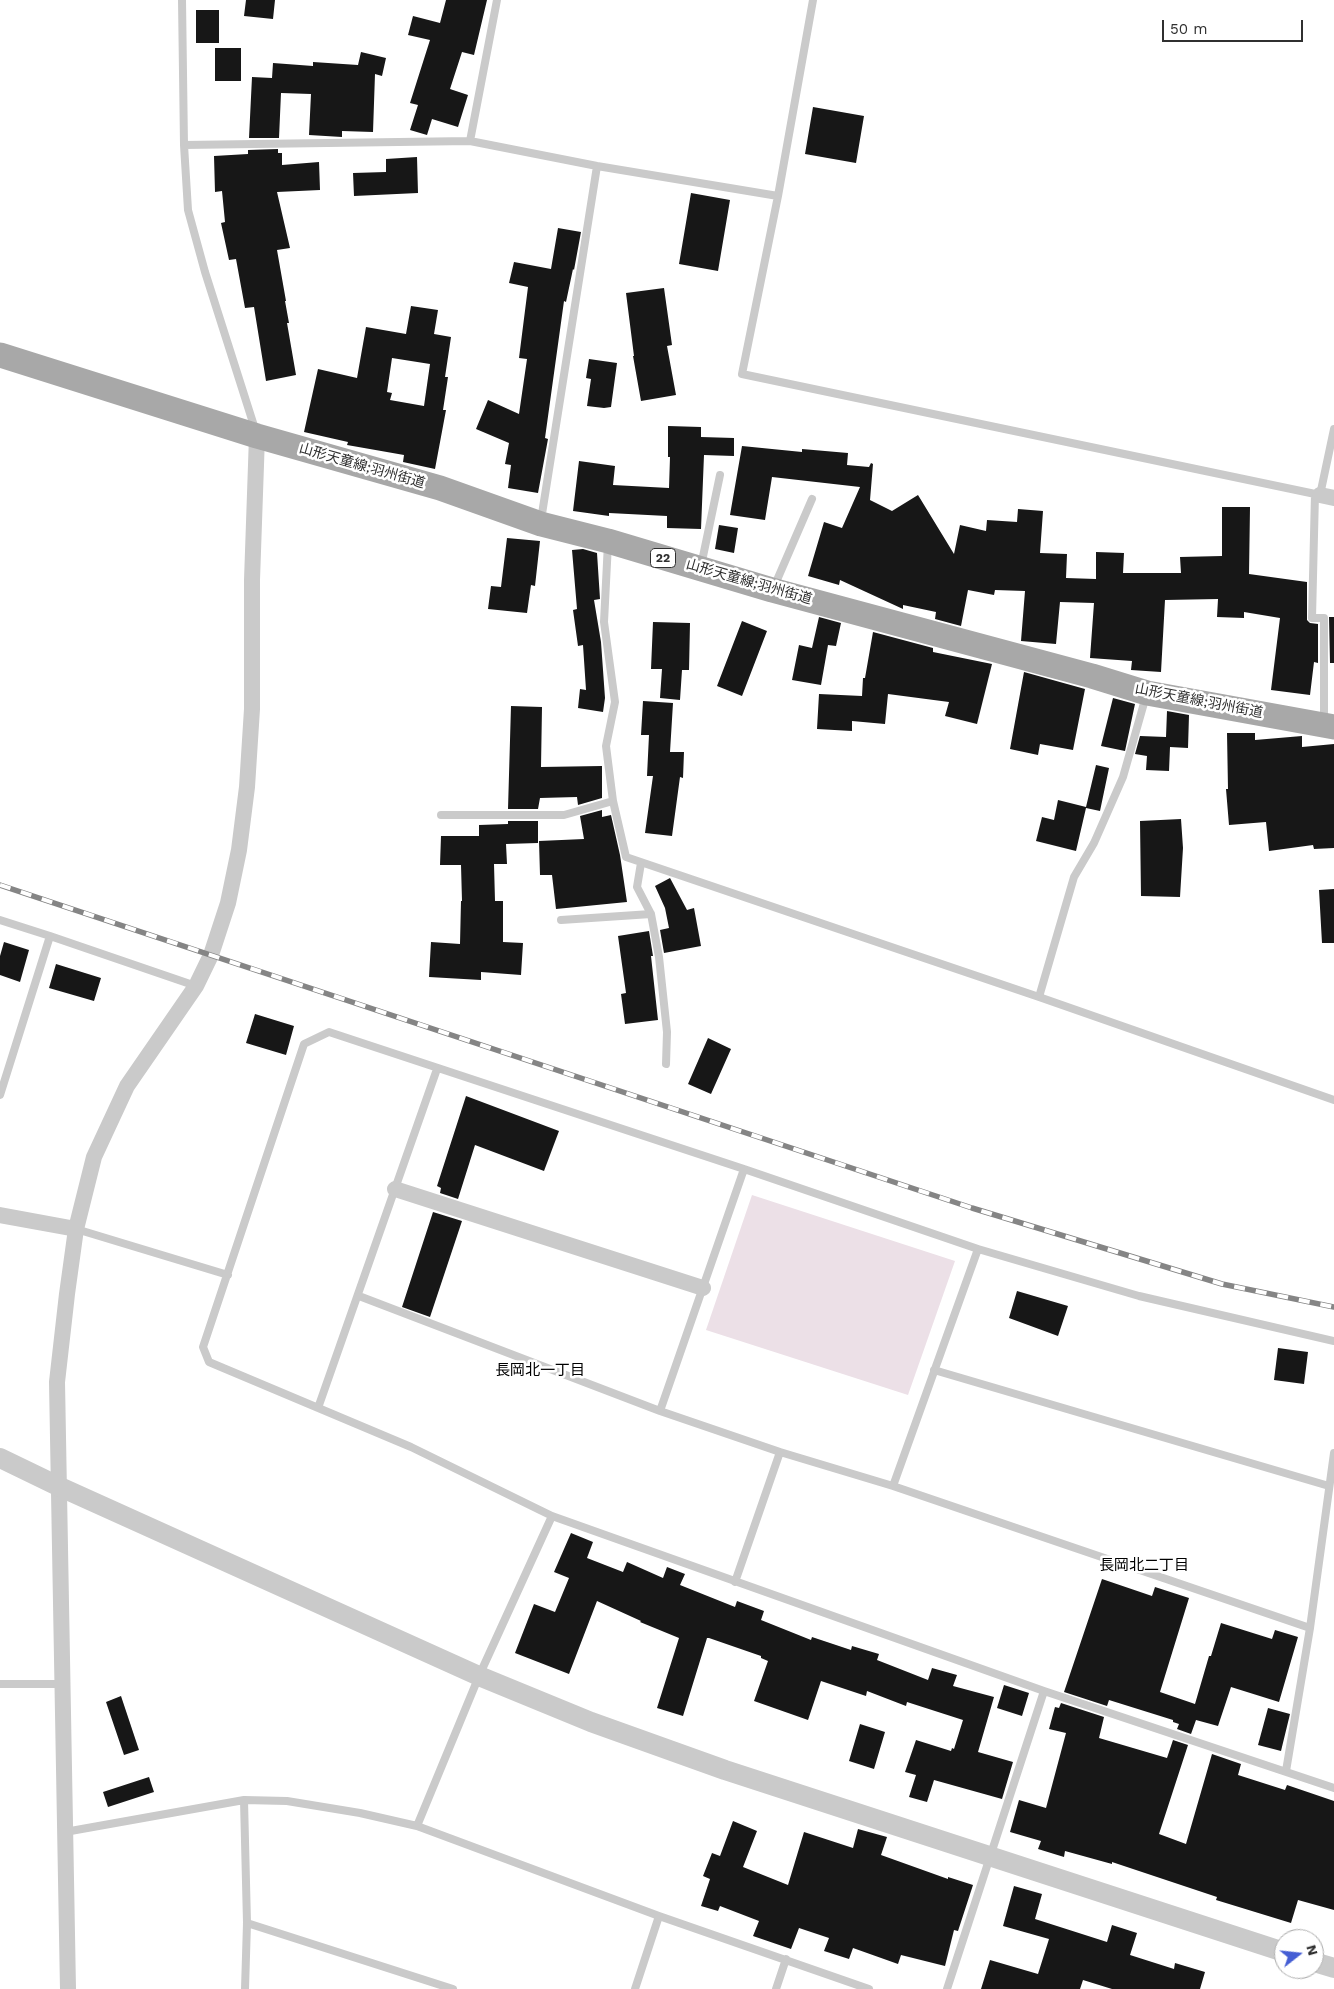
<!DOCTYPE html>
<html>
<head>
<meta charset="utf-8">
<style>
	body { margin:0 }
	#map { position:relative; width:1334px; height:1989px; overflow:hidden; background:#fff; font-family:"Work Sans",sans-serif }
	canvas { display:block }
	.north { position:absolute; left:1274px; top:1929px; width:50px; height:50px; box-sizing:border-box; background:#fff; border:1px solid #acacac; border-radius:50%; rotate:74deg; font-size:14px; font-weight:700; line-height:20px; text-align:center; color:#303030 }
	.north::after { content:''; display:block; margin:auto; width:18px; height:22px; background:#455ed4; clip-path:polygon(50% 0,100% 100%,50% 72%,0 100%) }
	.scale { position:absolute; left:1162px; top:20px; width:141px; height:22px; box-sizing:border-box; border:2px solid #303030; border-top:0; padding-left:6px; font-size:15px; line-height:18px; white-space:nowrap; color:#303030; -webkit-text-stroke:4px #fff; paint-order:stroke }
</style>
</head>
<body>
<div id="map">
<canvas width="1334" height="1989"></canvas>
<div class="north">N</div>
<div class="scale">50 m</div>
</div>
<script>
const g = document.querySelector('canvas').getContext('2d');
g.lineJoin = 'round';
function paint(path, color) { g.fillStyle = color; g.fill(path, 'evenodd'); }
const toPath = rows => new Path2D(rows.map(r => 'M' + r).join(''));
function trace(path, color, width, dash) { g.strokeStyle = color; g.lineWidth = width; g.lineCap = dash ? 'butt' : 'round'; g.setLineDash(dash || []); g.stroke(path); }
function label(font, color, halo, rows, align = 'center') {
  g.font = font + ' "Work Sans","Noto Sans JP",sans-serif'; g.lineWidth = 5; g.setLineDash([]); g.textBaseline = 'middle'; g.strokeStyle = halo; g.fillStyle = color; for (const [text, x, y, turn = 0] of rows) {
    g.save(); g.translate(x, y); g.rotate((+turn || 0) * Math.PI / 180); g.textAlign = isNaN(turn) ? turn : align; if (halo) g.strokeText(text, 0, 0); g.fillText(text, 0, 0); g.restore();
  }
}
paint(toPath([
	[752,1195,955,1261,908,1395,706,1330]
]), '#ece0e7');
paint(toPath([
	[246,0,275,0,273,19,244,16],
	[446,0,487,0,474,55,462,52,450,89,468,95,458,127,432,119,427,135,410,130,418,105,410,103,430,40,408,35,413,16,440,23],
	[196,10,219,10,219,43,196,43],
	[215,48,241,48,241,81,215,81],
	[361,52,386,58,382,76,375,74,373,132,342,131,342,137,309,135,311,94,281,93,279,138,249,138,252,77,272,78,273,63,313,66,313,62,358,65],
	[813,107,864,116,856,163,805,154],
	[278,149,278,153,282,153,282,165,319,162,320,190,277,192,290,248,277,250,286,301,285,301,289,323,287,323,296,375,266,381,254,307,245,308,236,259,229,260,221,223,225,222,222,191,215,192,214,156,248,154,248,150],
	[417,157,418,193,354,196,353,173,386,172,386,159],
	[691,193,730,200,718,271,679,264],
	[558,228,581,232,574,270,573,269,566,302,564,301,545,438,548,439,538,493,508,488,511,465,505,464,509,443,476,429,488,400,519,414,527,359,519,358,528,287,509,283,514,262,551,269],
	[664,288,672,345,667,346,676,395,641,401,633,356,634,356,626,293],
	[411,306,438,310,434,334,451,337,445,377,448,377,443,410,446,410,435,469,403,462,404,455,347,445,348,442,304,432,318,369,357,378,366,327,406,334],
	[392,358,430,364,424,406,390,400,392,393,387,392],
	[589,359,617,363,611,407,604,408,587,406,591,379,586,378],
	[668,426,701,427,701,437,734,438,734,456,704,455,701,529,667,528,667,516,609,513,609,516,573,511,579,461,615,466,613,485,669,488,670,457,668,457],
	[742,446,802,452,802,449,848,453,847,465,869,467,871,463,873,464,870,500,892,511,918,495,954,554,960,525,986,531,987,520,1017,522,1018,509,1043,511,1040,553,1067,554,1066,578,1096,579,1096,552,1124,553,1123,573,1181,573,1180,557,1222,556,1222,507,1250,507,1249,574,1307,582,1307,620,1310,623,1318,624,1318,663,1314,662,1310,695,1271,690,1280,618,1244,612,1244,618,1217,617,1218,599,1165,600,1161,672,1131,670,1132,661,1090,658,1094,603,1060,602,1056,644,1021,641,1025,591,995,590,994,595,968,590,961,626,935,619,936,612,903,605,903,609,840,580,839,585,808,576,824,522,842,528,860,487,772,477,765,520,730,515],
	[719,525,738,528,734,553,715,549],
	[507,538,540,541,535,586,531,585,527,613,488,609,491,586,501,587],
	[583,549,597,553,600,599,594,600,601,642,605,698,603,712,578,708,580,689,586,690,583,645,578,646,573,610,577,609,572,550],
	[819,617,841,623,836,646,828,645,821,685,792,680,799,645,812,648],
	[1329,617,1334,617,1334,663,1330,663],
	[742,621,767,631,742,696,717,686],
	[653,622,690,623,689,670,682,670,680,700,660,698,662,669,651,669],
	[873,632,933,648,933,652,992,664,977,724,945,716,949,702,888,694,885,724,852,721,852,731,817,729,819,694,862,696,863,678,865,678],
	[1024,672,1085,689,1073,750,1040,744,1038,755,1010,749],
	[1113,698,1135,704,1125,751,1101,746],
	[643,701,673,703,670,752,684,752,683,778,680,777,672,836,645,833,653,776,647,776,649,735,641,735],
	[511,706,542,707,541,767,602,766,602,798,578,805,577,797,540,798,538,809,508,809],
	[1167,711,1189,715,1188,748,1170,747,1169,771,1146,770,1147,756,1135,754,1140,736,1166,737],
	[1227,733,1255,733,1255,740,1302,736,1302,747,1334,744,1334,848,1314,849,1313,845,1269,851,1266,822,1229,825,1226,789,1228,789],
	[1096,765,1109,768,1100,811,1086,808,1076,851,1036,841,1042,817,1054,820,1058,800,1086,807],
	[602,810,602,817,611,815,620,855,627,902,556,909,552,875,540,875,539,841,584,839,580,816],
	[1181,819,1183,848,1180,897,1141,896,1140,821],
	[508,821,538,821,538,843,506,844,507,864,494,864,495,901,503,901,503,942,523,943,521,975,481,972,481,980,429,977,431,942,460,944,461,901,462,901,461,865,440,865,441,836,479,836,479,825,508,824],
	[670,878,687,910,694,908,701,946,664,953,660,930,669,928,665,908,655,886],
	[1334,889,1334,943,1322,943,1319,890],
	[649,931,653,956,651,956,658,1020,625,1024,621,994,626,993,618,936],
	[4,942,29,950,20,982,0,975,0,956],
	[56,964,101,978,94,1001,49,988],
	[255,1014,294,1026,286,1055,246,1043],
	[708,1038,731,1049,711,1094,688,1084],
	[466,1096,559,1131,544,1171,475,1145,458,1199,440,1193,441,1188,437,1186],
	[433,1212,462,1221,430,1317,402,1307],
	[1017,1291,1068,1306,1058,1336,1009,1318],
	[1278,1348,1308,1352,1304,1384,1274,1380],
	[571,1533,593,1542,587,1558,623,1572,627,1562,663,1578,667,1567,685,1574,680,1585,735,1607,737,1601,764,1611,761,1620,811,1640,812,1637,851,1650,852,1646,879,1654,877,1660,928,1680,932,1668,957,1675,953,1686,994,1697,978,1752,1013,1762,1002,1799,934,1780,927,1802,909,1797,916,1775,905,1772,916,1740,951,1751,952,1748,954,1749,963,1720,907,1702,906,1706,867,1691,866,1696,821,1681,808,1720,754,1701,768,1661,761,1658,761,1656,709,1638,707,1638,683,1716,657,1708,679,1638,640,1622,641,1621,597,1601,569,1674,515,1653,534,1604,555,1612,569,1578,554,1572],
	[1102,1579,1152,1596,1155,1587,1189,1598,1160,1692,1195,1704,1209,1656,1211,1656,1221,1623,1272,1639,1275,1630,1298,1637,1279,1702,1231,1687,1218,1726,1196,1720,1191,1734,1177,1729,1179,1724,1173,1722,1173,1720,1109,1700,1107,1706,1064,1692],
	[1004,1685,1029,1693,1022,1716,997,1708],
	[121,1696,139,1750,124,1755,106,1702],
	[1061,1703,1104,1717,1099,1738,1167,1758,1173,1740,1188,1745,1159,1834,1186,1844,1212,1754,1241,1764,1238,1775,1285,1790,1287,1785,1334,1801,1334,1910,1298,1900,1291,1923,1216,1900,1217,1897,1112,1862,1112,1864,1065,1851,1064,1857,1038,1849,1041,1841,1010,1832,1019,1800,1046,1808,1066,1733,1049,1729,1055,1707,1059,1708],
	[1268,1708,1290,1714,1281,1751,1258,1745],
	[860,1724,885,1732,874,1769,849,1761],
	[149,1777,154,1792,108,1807,103,1792],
	[733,1821,757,1831,743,1867,788,1885,804,1832,853,1848,858,1829,887,1837,881,1855,948,1879,948,1877,973,1885,958,1931,954,1930,945,1966,901,1955,898,1964,853,1948,849,1959,824,1951,829,1938,799,1928,791,1949,753,1936,759,1921,720,1906,718,1911,701,1906,710,1879,703,1876,712,1853,720,1856],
	[1014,1886,1042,1894,1035,1919,1107,1942,1112,1925,1137,1933,1130,1955,1174,1969,1175,1963,1205,1972,1200,1989,1112,1989,1083,1980,1080,1989,981,1989,990,1960,1038,1974,1049,1939,1003,1926]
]), '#171717');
trace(toPath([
	[182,0,184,145,188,210,205,272,255,429],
	[813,0,778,196,742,374,1320,495,1334,429],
	[470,141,497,0],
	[184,145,470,141,597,166,778,196],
	[1315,494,1312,618,1324,618,1324,722],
	[541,520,597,166],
	[608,543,604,622,615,702,606,746,613,801,626,857,1039,997,1334,1100],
	[701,566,720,475],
	[774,587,812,499],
	[441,815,564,815,613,801],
	[641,863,637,887,651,914,659,957,667,1032,666,1064],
	[0,920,50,936,0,1095],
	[561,920,651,914],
	[50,936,196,986],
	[1039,997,1074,877,1094,843,1123,777,1146,696],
	[76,1229,228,1275],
	[978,1249,1139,1296,1334,1341],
	[359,1296,660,1411,780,1452,893,1486,1310,1628],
	[934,1370,1329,1486],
	[318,1408,437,1069],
	[660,1411,744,1169],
	[893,1486,978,1249,744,1169,329,1032,304,1044,203,1347,209,1362,411,1447,552,1516,1044,1691,1334,1788],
	[735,1582,780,1452],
	[0,1684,61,1684],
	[1286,1771,1310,1628,1334,1453],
	[244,1800,247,1923,245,1989],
	[417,1826,479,1676,552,1516],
	[65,1832,244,1800,287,1801,360,1813,417,1826,659,1916,869,1989],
	[247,1923,453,1989],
	[635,1989,659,1916],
	[776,1989,786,1959],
	[947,1989,1044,1691]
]), '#cacaca', 8);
trace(toPath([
	[1320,495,1334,498],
	[395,1189,703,1288],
	[0,1215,76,1229],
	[68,1989,57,1382,67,1294,76,1229,94,1157,127,1086,196,986,211,955,228,903,239,850,247,787,252,709,252,580,257,436]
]), '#cacaca', 16);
trace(toPath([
	[0,1458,58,1486,479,1676,591,1722,725,1770,1284,1952],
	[1314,1962,1334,1968]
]), '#cacaca', 20);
trace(toPath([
	[0,355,257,436,440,488,541,524,608,541,772,590,1092,676,1147,693,1334,727]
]), '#a8a8a8', 25);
const rail = toPath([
	[0,885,972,1208,1222,1284,1334,1307]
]);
trace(rail, '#858585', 5.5);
trace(rail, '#fff', 4, [11]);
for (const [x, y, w] of [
	[663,558,25]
]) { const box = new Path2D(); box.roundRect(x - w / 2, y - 9.5, w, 19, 4); g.fillStyle = '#fff'; g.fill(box); trace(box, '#303030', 1); }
label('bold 12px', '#303030', null, [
	["22",663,558]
]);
label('14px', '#303030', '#fff', [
	["山形天童線;羽州街道",362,466,16],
	["山形天童線;羽州街道",749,582,16],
	["山形天童線;羽州街道",1199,701,11]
]);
label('15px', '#000', '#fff', [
	["長岡北一丁目",540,1371],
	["長岡北二丁目",1144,1566]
]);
</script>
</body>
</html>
